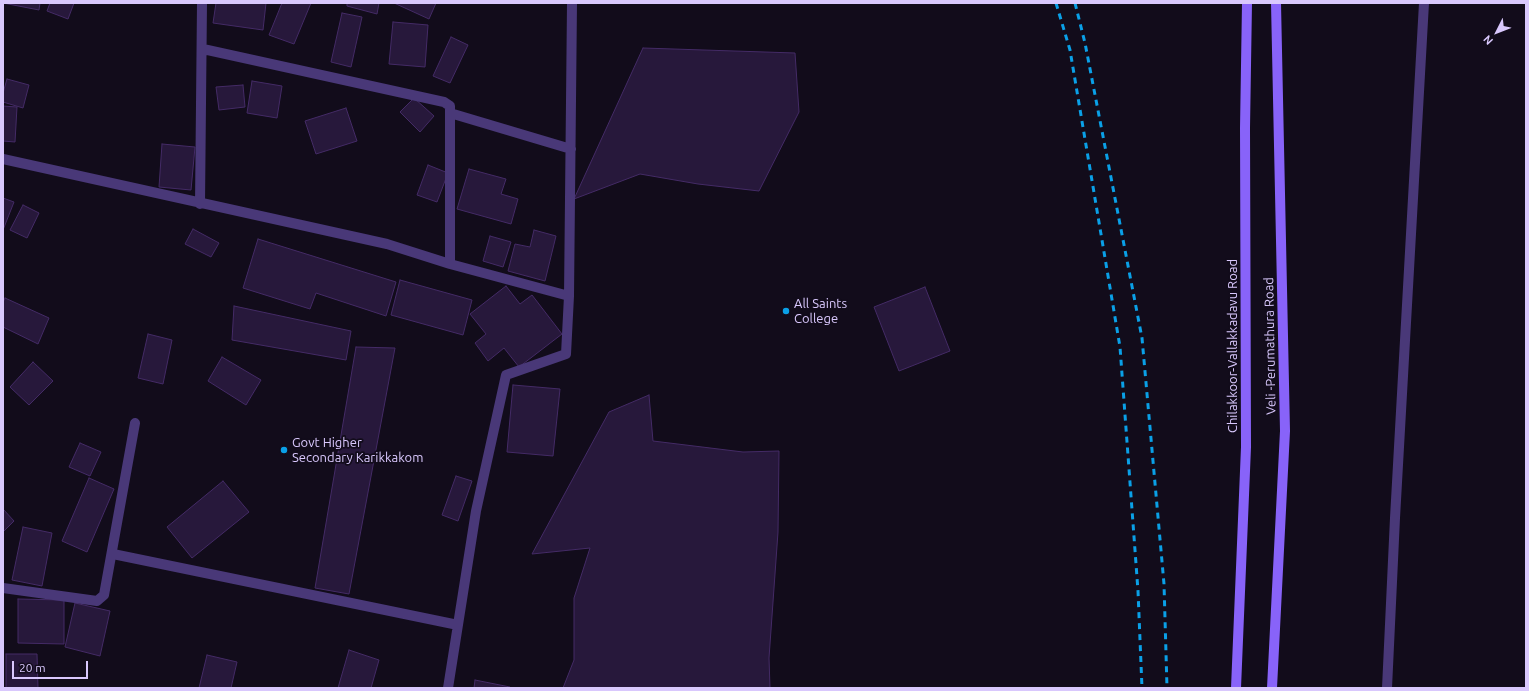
<!DOCTYPE html>
<html>
<head>
<meta charset="utf-8">
<style>
	body { margin:0 }
	#map { position:relative; width:1529px; height:691px; overflow:hidden; background:#120c1b; font-family:Ubuntu,sans-serif }
	canvas { display:block }
	.frame { position:absolute; inset:0; border:4px solid #d9c8fd; pointer-events:none }
	.north { position:absolute; left:1477px; top:12px; width:40px; height:40px; -webkit-text-stroke:3px #120c1b; paint-order:stroke; rotate:228deg; font-size:11px; font-weight:700; line-height:16px; text-align:center; color:#d9c8fd }
	.north::after { content:''; display:block; margin:auto; width:14px; height:18px; background:#d9c8fd; clip-path:polygon(50% 0,100% 100%,50% 72%,0 100%) }
	.scale { position:absolute; left:12px; top:661px; width:76px; height:18px; box-sizing:border-box; border:2px solid #d9c8fd; border-top:0; padding-left:5px; font-size:12px; line-height:14px; white-space:nowrap; color:#d9c8fd; -webkit-text-stroke:3px #120c1b; paint-order:stroke }
</style>
</head>
<body>
<div id="map">
<canvas width="1529" height="691"></canvas>
<div class="frame"></div>
<div class="north">N</div>
<div class="scale">20 m</div>
</div>
<script>
const g = document.querySelector('canvas').getContext('2d');
g.lineJoin = 'round';
function paint(path, color) { g.fillStyle = color; g.fill(path, 'evenodd'); }
const toPath = rows => new Path2D(rows.map(r => 'M' + r).join(''));
function trace(path, color, width, dash) { g.strokeStyle = color; g.lineWidth = width; g.lineCap = dash ? 'butt' : 'round'; g.setLineDash(dash || []); g.stroke(path); }
function label(font, color, halo, rows, align = 'center') {
  g.font = font + ' Ubuntu,sans-serif'; g.lineWidth = 3.5; g.setLineDash([]); g.textBaseline = 'middle'; g.strokeStyle = halo; g.fillStyle = color; for (const [text, x, y, turn = 0] of rows) {
    g.save(); g.translate(x, y); g.rotate((+turn || 0) * Math.PI / 180); g.textAlign = isNaN(turn) ? turn : align; if (halo) g.strokeText(text, 0, 0); g.fillText(text, 0, 0); g.restore();
  }
}
const building = toPath([
	[3,3,40,3,39,10,3,3],
	[50,3,74,3,68,19,47,11,50,3],
	[216,3,266,3,263,30,213,23,216,3],
	[282,3,311,3,294,44,269,35,282,3],
	[347,3,379,3,377,14,347,6,347,3],
	[394,3,436,3,429,19,394,3],
	[342,13,362,17,351,67,331,62,342,13],
	[393,22,428,25,425,67,389,64,393,22],
	[451,37,468,45,450,83,433,76,451,37],
	[643,48,795,53,799,112,759,191,698,184,640,174,574,199,643,48],
	[7,79,29,85,23,108,3,102,3,93,7,79],
	[252,81,282,86,277,118,247,113,252,81],
	[243,85,245,107,219,110,216,87,243,85],
	[414,98,434,116,420,132,400,112,414,98],
	[3,106,17,107,15,142,3,141,3,106],
	[346,108,357,141,316,154,305,121,346,108],
	[162,144,195,147,191,190,159,187,162,144],
	[428,165,448,173,437,202,417,195,428,165],
	[469,169,506,179,501,194,518,199,511,224,457,209,469,169],
	[3,198,14,202,3,230,3,198],
	[23,205,39,213,27,238,10,230,23,205],
	[193,229,219,243,211,257,185,244,193,229],
	[534,230,556,236,545,281,508,271,515,244,530,247,534,230],
	[490,236,511,242,503,267,483,261,490,236],
	[258,239,396,282,386,316,316,293,310,309,243,288,258,239],
	[400,280,472,300,463,335,391,315,400,280],
	[506,286,520,304,532,295,562,334,519,367,504,348,488,361,475,343,486,334,470,314,506,286],
	[925,287,950,351,899,371,874,307,925,287],
	[5,298,49,318,38,344,3,327,3,302,5,298],
	[234,306,351,331,346,360,232,340,234,306],
	[148,334,172,340,163,384,138,378,148,334],
	[356,347,395,348,349,594,315,588,356,347],
	[222,357,261,380,246,405,208,381,222,357],
	[33,362,53,381,29,405,10,387,33,362],
	[513,385,560,389,553,456,507,452,513,385],
	[649,395,653,441,743,452,779,451,778,532,769,658,770,688,563,688,574,660,574,598,590,548,532,554,609,412,649,395],
	[80,443,101,452,90,476,69,467,80,443],
	[456,476,472,481,458,521,442,515,456,476],
	[89,478,114,489,87,552,62,541,89,478],
	[223,481,249,512,192,558,167,527,223,481],
	[3,509,14,521,3,532,3,509],
	[23,527,52,533,42,586,12,580,23,527],
	[18,599,64,600,64,644,18,643,18,599],
	[75,603,110,611,100,656,65,647,75,603],
	[349,650,379,660,371,688,338,688,349,650],
	[6,654,37,654,38,688,6,688,6,654],
	[207,655,237,662,231,688,199,688,207,655],
	[475,680,510,687,510,688,474,688,475,680]
]);
paint(building, '#27183b');
trace(building, '#442b66', 1);
trace(toPath([
	[1387,688,1395,518,1424,3]
]), '#493878', 10);
trace(toPath([
	[203,49,444,102,450,106,450,264],
	[450,113,571,149],
	[3,159,387,244,450,264,569,296,566,354,506,375,476,511,448,688],
	[200,204,202,3],
	[569,296,572,3],
	[113,554,458,625],
	[3,588,97,601,104,595,135,423]
]), '#493878', 10);
trace(toPath([
	[1236,688,1246,447,1245,128,1247,3],
	[1272,688,1285,431,1276,3]
]), '#8863f9', 10);
trace(toPath([
	[1056,3,1070,50,1120,347,1138,591,1142,688],
	[1075,3,1085,43,1142,338,1164,584,1167,688]
]), '#0aa0e7', 3, [6, 5]);
for (const [x, y, r, color] of [
	[786,311,4,"#0aa0e7"],
	[284,450,4,"#0aa0e7"]
]) { const dot = new Path2D(); dot.arc(x, y, r, 0, 2 * Math.PI); g.fillStyle = color; g.fill(dot); trace(dot, '#120c1b', 1.5); }
label('13px', '#d9c8fd', '#120c1b', [
	["All Saints",794,304],
	["College",794,319],
	["Govt Higher",292,443],
	["Secondary Karikkakom",292,458]
], 'left');
label('13px', '#d9c8fd', '#120c1b', [
	["Chilakkoor-Vallakkadavu Road",1233,346,-90],
	["Veli -Perumathura Road",1270,346,-91]
]);
</script>
</body>
</html>
